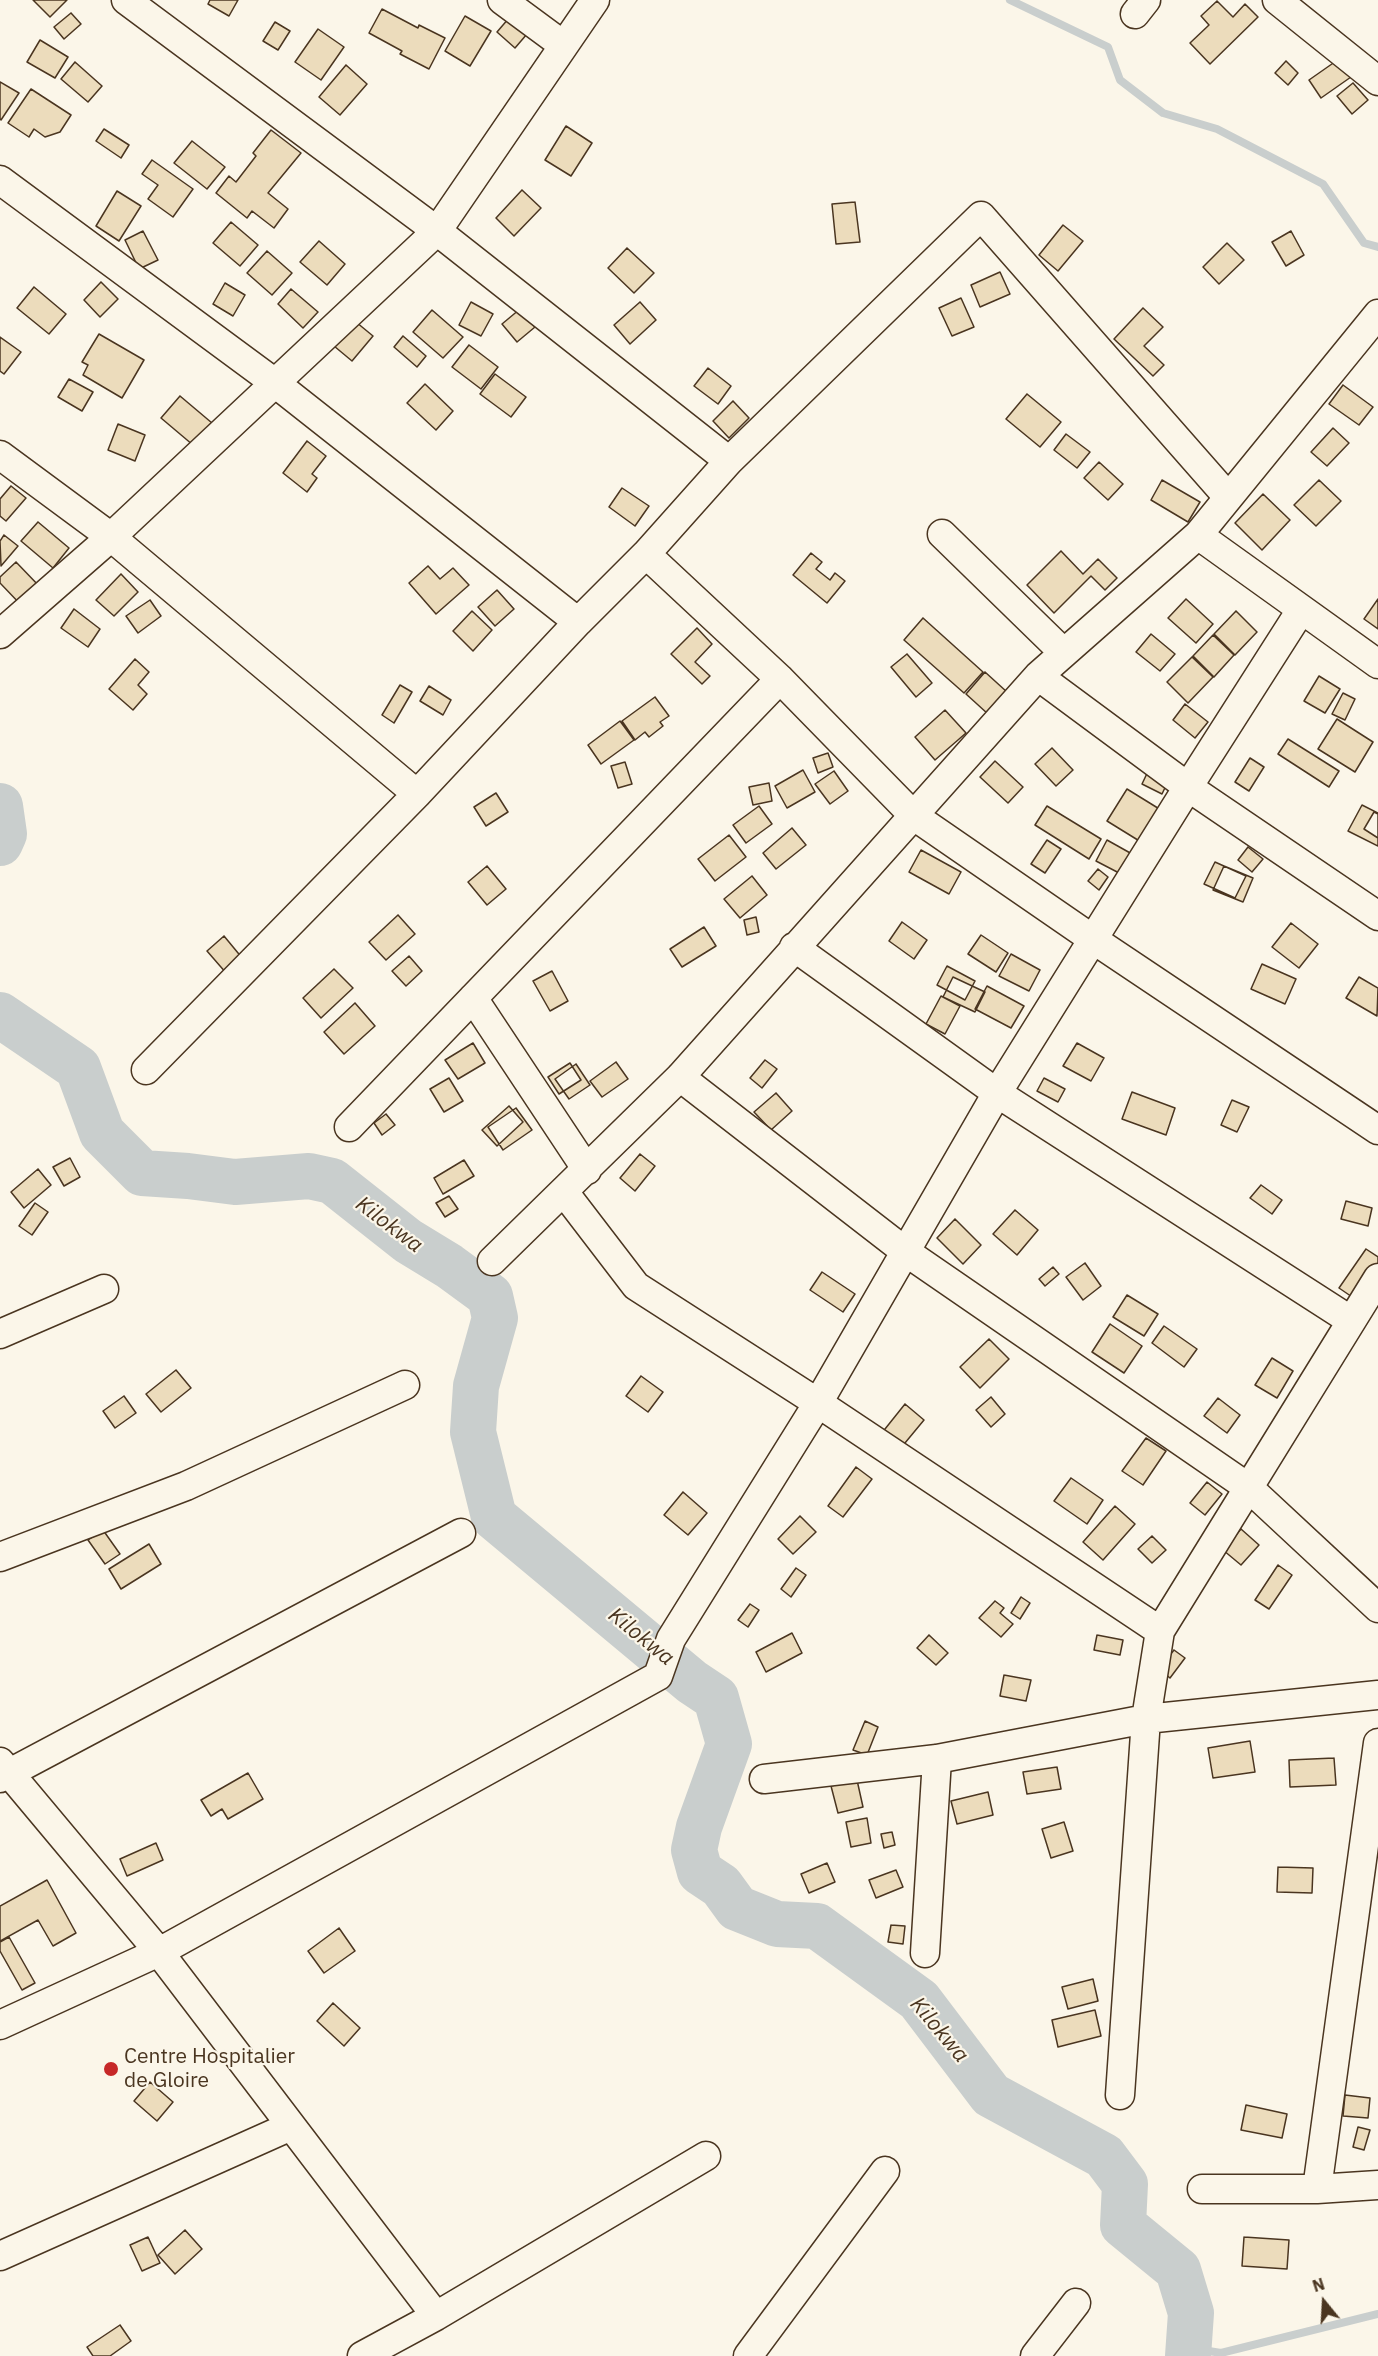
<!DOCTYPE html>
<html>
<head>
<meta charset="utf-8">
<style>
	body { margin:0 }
	#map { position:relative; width:1378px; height:2356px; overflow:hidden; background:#fbf6e9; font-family:"IBM Plex Sans",sans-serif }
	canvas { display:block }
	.north { position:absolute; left:1294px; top:2272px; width:60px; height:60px; -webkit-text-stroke:4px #fbf6e9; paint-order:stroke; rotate:342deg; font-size:16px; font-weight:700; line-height:24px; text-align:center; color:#4a3520 }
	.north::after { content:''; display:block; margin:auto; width:21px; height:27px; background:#4a3520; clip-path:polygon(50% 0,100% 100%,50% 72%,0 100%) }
</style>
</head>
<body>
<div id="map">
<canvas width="1378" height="2356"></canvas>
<div class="north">N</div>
</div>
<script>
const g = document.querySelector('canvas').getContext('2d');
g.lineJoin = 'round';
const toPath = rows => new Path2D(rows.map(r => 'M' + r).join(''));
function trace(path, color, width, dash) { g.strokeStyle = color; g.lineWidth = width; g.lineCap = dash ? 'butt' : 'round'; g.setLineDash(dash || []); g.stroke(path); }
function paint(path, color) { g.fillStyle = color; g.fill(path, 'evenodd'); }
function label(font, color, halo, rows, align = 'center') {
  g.font = font + ' "IBM Plex Sans",sans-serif'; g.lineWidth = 4.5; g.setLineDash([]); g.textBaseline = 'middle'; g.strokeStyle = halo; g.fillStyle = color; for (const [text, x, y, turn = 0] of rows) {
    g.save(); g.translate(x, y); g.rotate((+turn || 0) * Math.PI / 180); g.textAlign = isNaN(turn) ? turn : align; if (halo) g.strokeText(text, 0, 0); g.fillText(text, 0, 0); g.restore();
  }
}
trace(toPath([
	[1010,0,1108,47,1120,80,1163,113,1217,129,1323,184,1364,243,1378,247],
	[1190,2348,1221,2353,1378,2314]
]), '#c9cecd', 8);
trace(toPath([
	[0,806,4,834,0,843],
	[0,1015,78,1068,102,1133,142,1173,188,1176,235,1182,309,1176,332,1181,408,1241,449,1266,490,1296,495,1318,476,1386,473,1432,494,1517,692,1682,716,1698,729,1744,699,1827,694,1850,700,1872,721,1886,737,1908,777,1924,817,1926,919,2000,991,2095,1104,2156,1125,2184,1123,2225,1178,2270,1191,2313,1188,2356]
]), '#c9cecd', 46);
const building = toPath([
	[33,0,67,0,50,17,33,0],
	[210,0,238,0,229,16,208,4,210,0],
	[1217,1,1233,17,1245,4,1258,17,1210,64,1190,43,1209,25,1201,16,1217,1],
	[382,9,418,28,419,25,445,38,429,69,400,54,402,51,369,33,382,9],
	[71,13,81,24,64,39,54,27,71,13],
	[465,16,491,31,470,66,445,51,465,16],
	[509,18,527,34,515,48,497,32,509,18],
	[275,22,290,31,278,50,263,41,275,22],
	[318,29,344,47,321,80,295,62,318,29],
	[40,40,68,57,55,78,27,62,40,40],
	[1339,59,1351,77,1321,98,1309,80,1339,59],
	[1286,61,1298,73,1288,85,1275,73,1286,61],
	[75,62,102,86,88,102,61,79,75,62],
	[346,65,367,84,340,115,319,97,346,65],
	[0,82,19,93,1,120,0,119,0,82],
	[1353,83,1368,100,1352,114,1337,96,1353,83],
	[31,89,71,115,60,132,45,137,34,129,29,137,8,123,31,89],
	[566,126,592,143,571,176,545,160,566,126],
	[104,129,129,145,121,158,96,141,104,129],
	[271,130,301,153,268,193,288,209,274,228,252,211,247,218,216,193,229,176,236,182,256,156,253,153,271,130],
	[192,141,225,167,207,189,174,163,192,141],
	[152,160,193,189,173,217,148,199,158,185,142,174,152,160],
	[522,190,541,208,514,236,496,218,522,190],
	[117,191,141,206,119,241,96,226,117,191],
	[855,202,860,242,836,244,832,204,855,202],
	[231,222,258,245,240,266,213,243,231,222],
	[1063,225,1083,241,1058,271,1039,255,1063,225],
	[143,231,158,260,139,269,125,240,143,231],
	[1291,231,1304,255,1286,266,1272,242,1291,231],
	[319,241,345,264,327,285,300,262,319,241],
	[1227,243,1244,260,1219,284,1203,267,1227,243],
	[627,248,654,273,634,293,608,268,627,248],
	[267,251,292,273,272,295,247,273,267,251],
	[1000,272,1010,294,980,307,971,285,1000,272],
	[101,282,118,299,100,317,84,300,101,282],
	[225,283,245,295,233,316,213,304,225,283],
	[34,287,66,314,49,334,17,308,34,287],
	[291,289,318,312,303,328,278,304,291,289],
	[961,298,974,327,952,336,939,308,961,298],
	[471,302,493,314,481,336,459,325,471,302],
	[640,302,656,320,630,344,614,325,640,302],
	[1143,308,1163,327,1144,346,1164,365,1153,376,1114,339,1143,308],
	[520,309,535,327,517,342,502,324,520,309],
	[432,310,463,337,443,358,413,332,432,310],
	[356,322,373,336,352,361,334,346,356,322],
	[99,334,144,360,122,398,83,375,88,365,82,362,99,334],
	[403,336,426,356,417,367,394,347,403,336],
	[0,337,21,352,4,374,0,371,0,337],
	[469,345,498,367,481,389,452,367,469,345],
	[708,368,731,386,718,404,694,386,708,368],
	[495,374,526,397,511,417,480,394,495,374],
	[69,379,93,392,82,411,58,397,69,379],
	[425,384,453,411,436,430,407,403,425,384],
	[1343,385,1373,407,1359,425,1329,404,1343,385],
	[1027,394,1061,422,1040,447,1006,419,1027,394],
	[180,396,212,423,193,445,161,418,180,396],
	[733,401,749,418,729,438,713,421,733,401],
	[118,424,145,435,135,461,108,450,118,424],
	[1333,428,1349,443,1327,466,1311,452,1333,428],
	[1066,434,1090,452,1077,468,1054,450,1066,434],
	[307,441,326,456,312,474,317,478,307,492,283,473,307,441],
	[1099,462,1123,484,1108,500,1084,478,1099,462],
	[1162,480,1200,502,1188,522,1151,500,1162,480],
	[1319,480,1341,501,1316,526,1294,505,1319,480],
	[11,486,26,498,6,521,0,516,0,499,11,486],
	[622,488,649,506,635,526,609,507,622,488],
	[1263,494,1290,520,1262,550,1235,523,1263,494],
	[38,522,69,548,53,568,21,541,38,522],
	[4,535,18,546,1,566,0,541,4,535],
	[1061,551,1083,574,1098,559,1117,578,1105,590,1091,576,1054,613,1027,585,1061,551],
	[811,553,822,562,816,569,830,580,835,573,845,581,827,603,793,575,811,553],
	[16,562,41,588,23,607,0,583,0,577,16,562],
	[428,566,440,579,453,568,469,585,436,614,409,583,428,566],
	[121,574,138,592,114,616,96,600,121,574],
	[497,590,514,609,495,626,478,607,497,590],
	[1186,599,1213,624,1196,643,1168,618,1186,599],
	[1378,599,1378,629,1364,619,1378,599],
	[150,600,161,616,138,633,126,616,150,600],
	[74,609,100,629,88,647,61,628,74,609],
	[472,611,492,630,473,651,453,631,472,611],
	[1236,611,1257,632,1235,655,1214,634,1236,611],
	[923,618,983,672,964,693,904,640,923,618],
	[697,628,712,644,695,662,710,676,702,684,671,654,697,628],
	[1151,634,1175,654,1160,671,1136,652,1151,634],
	[1213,635,1234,655,1214,677,1193,656,1213,635],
	[907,654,932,683,916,697,891,667,907,654],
	[1192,657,1213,677,1188,703,1167,682,1192,657],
	[135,659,149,672,138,685,147,694,133,710,109,689,135,659],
	[985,672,1007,692,988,714,966,694,985,672],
	[1319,676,1340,689,1325,713,1304,701,1319,676],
	[400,685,412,692,394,723,382,715,400,685],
	[429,686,451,700,443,715,420,701,429,686],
	[1343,693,1355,699,1345,720,1332,714,1343,693],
	[655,697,669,716,660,722,663,726,649,737,645,732,635,740,622,721,655,697],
	[1185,704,1208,722,1195,738,1173,720,1185,704],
	[945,710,966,733,935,760,915,737,945,710],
	[1337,719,1373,742,1355,772,1318,749,1337,719],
	[620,721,634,740,601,764,588,745,620,721],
	[1288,739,1339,771,1329,787,1278,754,1288,739],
	[1052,748,1073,770,1056,786,1035,764,1052,748],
	[828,753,833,767,818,773,813,758,828,753],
	[1250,758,1264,767,1249,791,1235,782,1250,758],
	[995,761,1023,787,1008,803,980,777,995,761],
	[625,762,632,784,618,788,611,766,625,762],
	[1151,765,1171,775,1162,794,1142,784,1151,765],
	[803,770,815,792,787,808,775,786,803,770],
	[834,771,848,791,830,804,815,784,834,771],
	[769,783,772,801,753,805,749,787,769,783],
	[1127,789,1161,810,1141,842,1107,821,1127,789],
	[496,793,508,812,486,826,474,807,496,793],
	[1362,805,1378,813,1378,846,1348,831,1362,805],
	[759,806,772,824,746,843,733,825,759,806],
	[1047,806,1101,839,1089,859,1035,825,1047,806],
	[1374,812,1378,814,1378,838,1364,829,1374,812],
	[792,828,806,845,776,869,763,853,792,828],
	[729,835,746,857,715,881,698,859,729,835],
	[1047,840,1061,849,1045,873,1031,864,1047,840],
	[1107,840,1132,854,1121,874,1096,861,1107,840],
	[1248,847,1263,859,1252,872,1238,860,1248,847],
	[921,850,961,872,949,894,909,872,921,850],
	[1215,862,1246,876,1235,898,1204,884,1215,862],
	[487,866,506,889,487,905,468,882,487,866],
	[1224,866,1253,878,1243,902,1213,890,1224,866],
	[1098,869,1108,877,1099,890,1088,881,1098,869],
	[752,876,767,895,740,918,724,899,752,876],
	[398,915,415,934,386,960,369,942,398,915],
	[756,917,759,932,747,935,744,920,756,917],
	[902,922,927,940,914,959,889,941,902,922],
	[1291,923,1318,944,1299,968,1272,947,1291,923],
	[704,927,716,946,682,967,670,949,704,927],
	[981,935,1008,953,996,972,968,954,981,935],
	[224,936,243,959,227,974,207,951,224,936],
	[1011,954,1040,970,1029,991,999,976,1011,954],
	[409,956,422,971,406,986,392,971,409,956],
	[1262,964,1296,979,1285,1004,1251,989,1262,964],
	[947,966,975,981,965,1000,937,985,947,966],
	[334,969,353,988,321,1018,303,998,334,969],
	[552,971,568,1001,550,1011,533,981,552,971],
	[953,977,985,992,975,1012,943,997,953,977],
	[1359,977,1378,988,1377,1016,1346,998,1359,977],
	[987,986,1024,1006,1011,1028,975,1009,987,986],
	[941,996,960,1006,945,1034,926,1024,941,996],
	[355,1003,375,1026,344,1054,324,1032,355,1003],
	[473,1043,485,1063,458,1079,445,1060,473,1043],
	[1077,1043,1104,1058,1091,1081,1063,1066,1077,1043],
	[765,1060,777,1069,762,1088,750,1078,765,1060],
	[616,1062,628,1079,602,1097,590,1081,616,1062],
	[570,1063,581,1080,559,1094,548,1077,570,1063],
	[576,1064,590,1085,569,1099,555,1079,576,1064],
	[449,1078,463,1101,444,1112,430,1089,449,1078],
	[1044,1078,1065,1089,1058,1102,1037,1091,1044,1078],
	[1132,1092,1175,1108,1166,1135,1122,1119,1132,1092],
	[776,1093,792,1111,771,1130,754,1112,776,1093],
	[1232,1100,1249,1107,1237,1132,1221,1125,1232,1100],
	[509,1106,523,1122,497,1146,482,1130,509,1106],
	[516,1108,532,1130,503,1150,488,1127,516,1108],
	[386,1114,395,1125,382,1135,374,1123,386,1114],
	[640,1154,655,1166,635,1191,620,1178,640,1154],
	[70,1158,80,1177,64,1186,53,1167,70,1158],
	[464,1160,474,1176,443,1194,434,1178,464,1160],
	[38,1169,51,1185,24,1208,11,1192,38,1169],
	[1261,1185,1282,1200,1272,1214,1250,1198,1261,1185],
	[449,1196,458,1209,445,1217,436,1203,449,1196],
	[1346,1201,1372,1208,1368,1226,1341,1219,1346,1201],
	[35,1203,48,1212,32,1235,19,1226,35,1203],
	[1015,1210,1038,1230,1017,1255,993,1234,1015,1210],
	[955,1219,981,1245,963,1264,937,1238,955,1219],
	[1366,1249,1378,1257,1378,1272,1358,1301,1339,1288,1366,1249],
	[1085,1263,1101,1286,1083,1300,1066,1277,1085,1263],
	[1053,1267,1059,1274,1045,1286,1039,1279,1053,1267],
	[822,1272,855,1294,843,1312,810,1290,822,1272],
	[1127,1295,1158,1314,1144,1336,1113,1317,1127,1295],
	[1110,1324,1142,1346,1124,1373,1092,1352,1110,1324],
	[1164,1326,1197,1349,1184,1367,1152,1343,1164,1326],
	[989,1339,1009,1359,980,1388,960,1367,989,1339],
	[1272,1358,1293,1371,1277,1398,1255,1385,1272,1358],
	[176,1370,191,1388,161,1412,146,1394,176,1370],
	[641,1376,663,1392,648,1412,626,1396,641,1376],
	[124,1396,136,1413,115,1428,103,1411,124,1396],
	[991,1397,1005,1414,991,1427,976,1410,991,1397],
	[1218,1398,1240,1415,1227,1433,1204,1416,1218,1398],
	[905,1404,924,1420,900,1449,881,1434,905,1404],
	[1146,1438,1166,1451,1143,1485,1122,1471,1146,1438],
	[856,1467,872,1479,843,1517,828,1506,856,1467],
	[1071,1478,1103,1500,1087,1524,1054,1501,1071,1478],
	[1207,1482,1222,1494,1205,1515,1190,1503,1207,1482],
	[683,1492,707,1513,688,1535,664,1515,683,1492],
	[1115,1506,1135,1524,1103,1560,1083,1542,1115,1506],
	[800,1516,816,1532,793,1554,778,1539,800,1516],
	[1241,1529,1259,1545,1241,1565,1223,1550,1241,1529],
	[103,1530,120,1554,105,1564,88,1540,103,1530],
	[1152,1536,1166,1550,1152,1563,1138,1549,1152,1536],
	[149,1544,161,1564,121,1589,109,1569,149,1544],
	[1278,1565,1292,1575,1269,1609,1255,1600,1278,1565],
	[796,1568,806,1575,791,1597,781,1589,796,1568],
	[1021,1597,1030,1603,1020,1619,1011,1613,1021,1597],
	[995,1601,1004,1608,1000,1613,1013,1624,1001,1637,979,1618,995,1601],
	[750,1604,759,1610,748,1627,738,1620,750,1604],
	[792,1633,802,1653,766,1672,756,1652,792,1633],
	[929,1635,948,1653,936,1665,917,1648,929,1635],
	[1097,1635,1123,1640,1120,1655,1094,1650,1097,1635],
	[1174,1650,1185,1658,1170,1678,1159,1669,1174,1650],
	[1004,1675,1031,1680,1026,1701,1000,1696,1004,1675],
	[865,1721,878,1727,867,1755,853,1750,865,1721],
	[1250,1741,1255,1772,1213,1778,1208,1748,1250,1741],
	[1334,1758,1336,1785,1290,1787,1289,1760,1334,1758],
	[1057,1767,1061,1789,1027,1794,1023,1772,1057,1767],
	[248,1773,263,1799,228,1819,222,1809,211,1816,201,1800,248,1773],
	[857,1780,863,1807,838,1813,831,1786,857,1780],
	[988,1792,993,1815,957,1824,951,1801,988,1792],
	[867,1818,871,1843,851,1847,846,1822,867,1818],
	[1064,1822,1073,1851,1051,1858,1042,1829,1064,1822],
	[892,1832,895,1845,884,1848,881,1834,892,1832],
	[156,1843,163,1860,127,1876,120,1859,156,1843],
	[827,1863,835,1882,809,1893,801,1874,827,1863],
	[1278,1867,1313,1868,1312,1893,1277,1892,1278,1867],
	[896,1870,903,1887,876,1898,869,1880,896,1870],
	[47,1880,76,1933,53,1946,38,1920,0,1941,0,1906,47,1880],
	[891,1925,905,1926,903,1944,888,1942,891,1925],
	[339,1928,355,1951,324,1973,308,1951,339,1928],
	[9,1937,35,1983,22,1990,0,1951,0,1942,9,1937],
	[1093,1979,1098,2001,1068,2009,1062,1987,1093,1979],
	[333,2003,360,2028,344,2046,317,2021,333,2003],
	[1095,2010,1101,2036,1058,2047,1052,2020,1095,2010],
	[150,2082,173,2102,157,2121,134,2101,150,2082],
	[1345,2095,1370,2098,1368,2118,1343,2116,1345,2095],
	[1246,2105,1287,2114,1282,2138,1241,2130,1246,2105],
	[1358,2127,1370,2130,1364,2150,1353,2147,1358,2127],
	[185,2230,202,2249,175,2274,158,2255,185,2230],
	[148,2237,160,2263,142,2271,130,2245,148,2237],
	[1244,2237,1289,2240,1287,2269,1242,2266,1244,2237],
	[120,2325,131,2341,110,2356,93,2356,87,2347,120,2325]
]);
paint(building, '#ecdcbc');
trace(building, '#4a3520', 1.5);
const minor = toPath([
	[126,0,437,231,729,461],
	[502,0,563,45],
	[1277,0,1378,81],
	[1135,14,1146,0],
	[0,180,275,383,578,622],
	[0,455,111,537,417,794],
	[942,534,1063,652],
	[1198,535,1378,664],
	[646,554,780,679,914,816,1094,940,1378,1130],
	[0,634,111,537,437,231,595,0],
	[1038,676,1188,787,1378,916],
	[794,947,997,1093,1350,1320],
	[473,998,587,1170],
	[146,1070,417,794,578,622,646,554,729,461,981,216,1228,497],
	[680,1077,906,1252,1249,1488,1378,1608],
	[349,1127,780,679],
	[564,1192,636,1286,818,1403,1160,1631],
	[492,1261,680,1077,1038,676,1198,535,1378,314],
	[0,1334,104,1289],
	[0,1557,186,1486,405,1385],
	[0,1762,159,1952,436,2316],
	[0,1778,461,1533],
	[764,1779,937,1759,1146,1719,1378,1695],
	[925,1953,937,1759],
	[0,2025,159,1952,658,1676,671,1639,818,1403,997,1093,1188,787,1301,610],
	[1120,2095,1146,1719,1160,1631,1378,1278],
	[1202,2189,1317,2189,1378,2185],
	[1317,2189,1378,1743],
	[0,2256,291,2126],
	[362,2356,436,2316,706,2156],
	[748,2356,885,2171],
	[1035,2356,1076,2303]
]);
trace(minor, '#4a3520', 31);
trace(minor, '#fbf6e9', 28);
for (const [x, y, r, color] of [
	[111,2069,8,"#c62828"]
]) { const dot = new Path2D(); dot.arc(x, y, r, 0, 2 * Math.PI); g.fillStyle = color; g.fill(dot); trace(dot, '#fbf6e9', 2); }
label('21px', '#4a3520', '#fbf6e9', [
	["Centre Hospitalier",124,2057],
	["de Gloire",124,2081]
], 'left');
label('italic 22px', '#4a3520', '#fbf6e9', [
	["Kilokwa",389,1225,37],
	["Kilokwa",641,1637,39],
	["Kilokwa",939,2030,50]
]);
</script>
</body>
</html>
